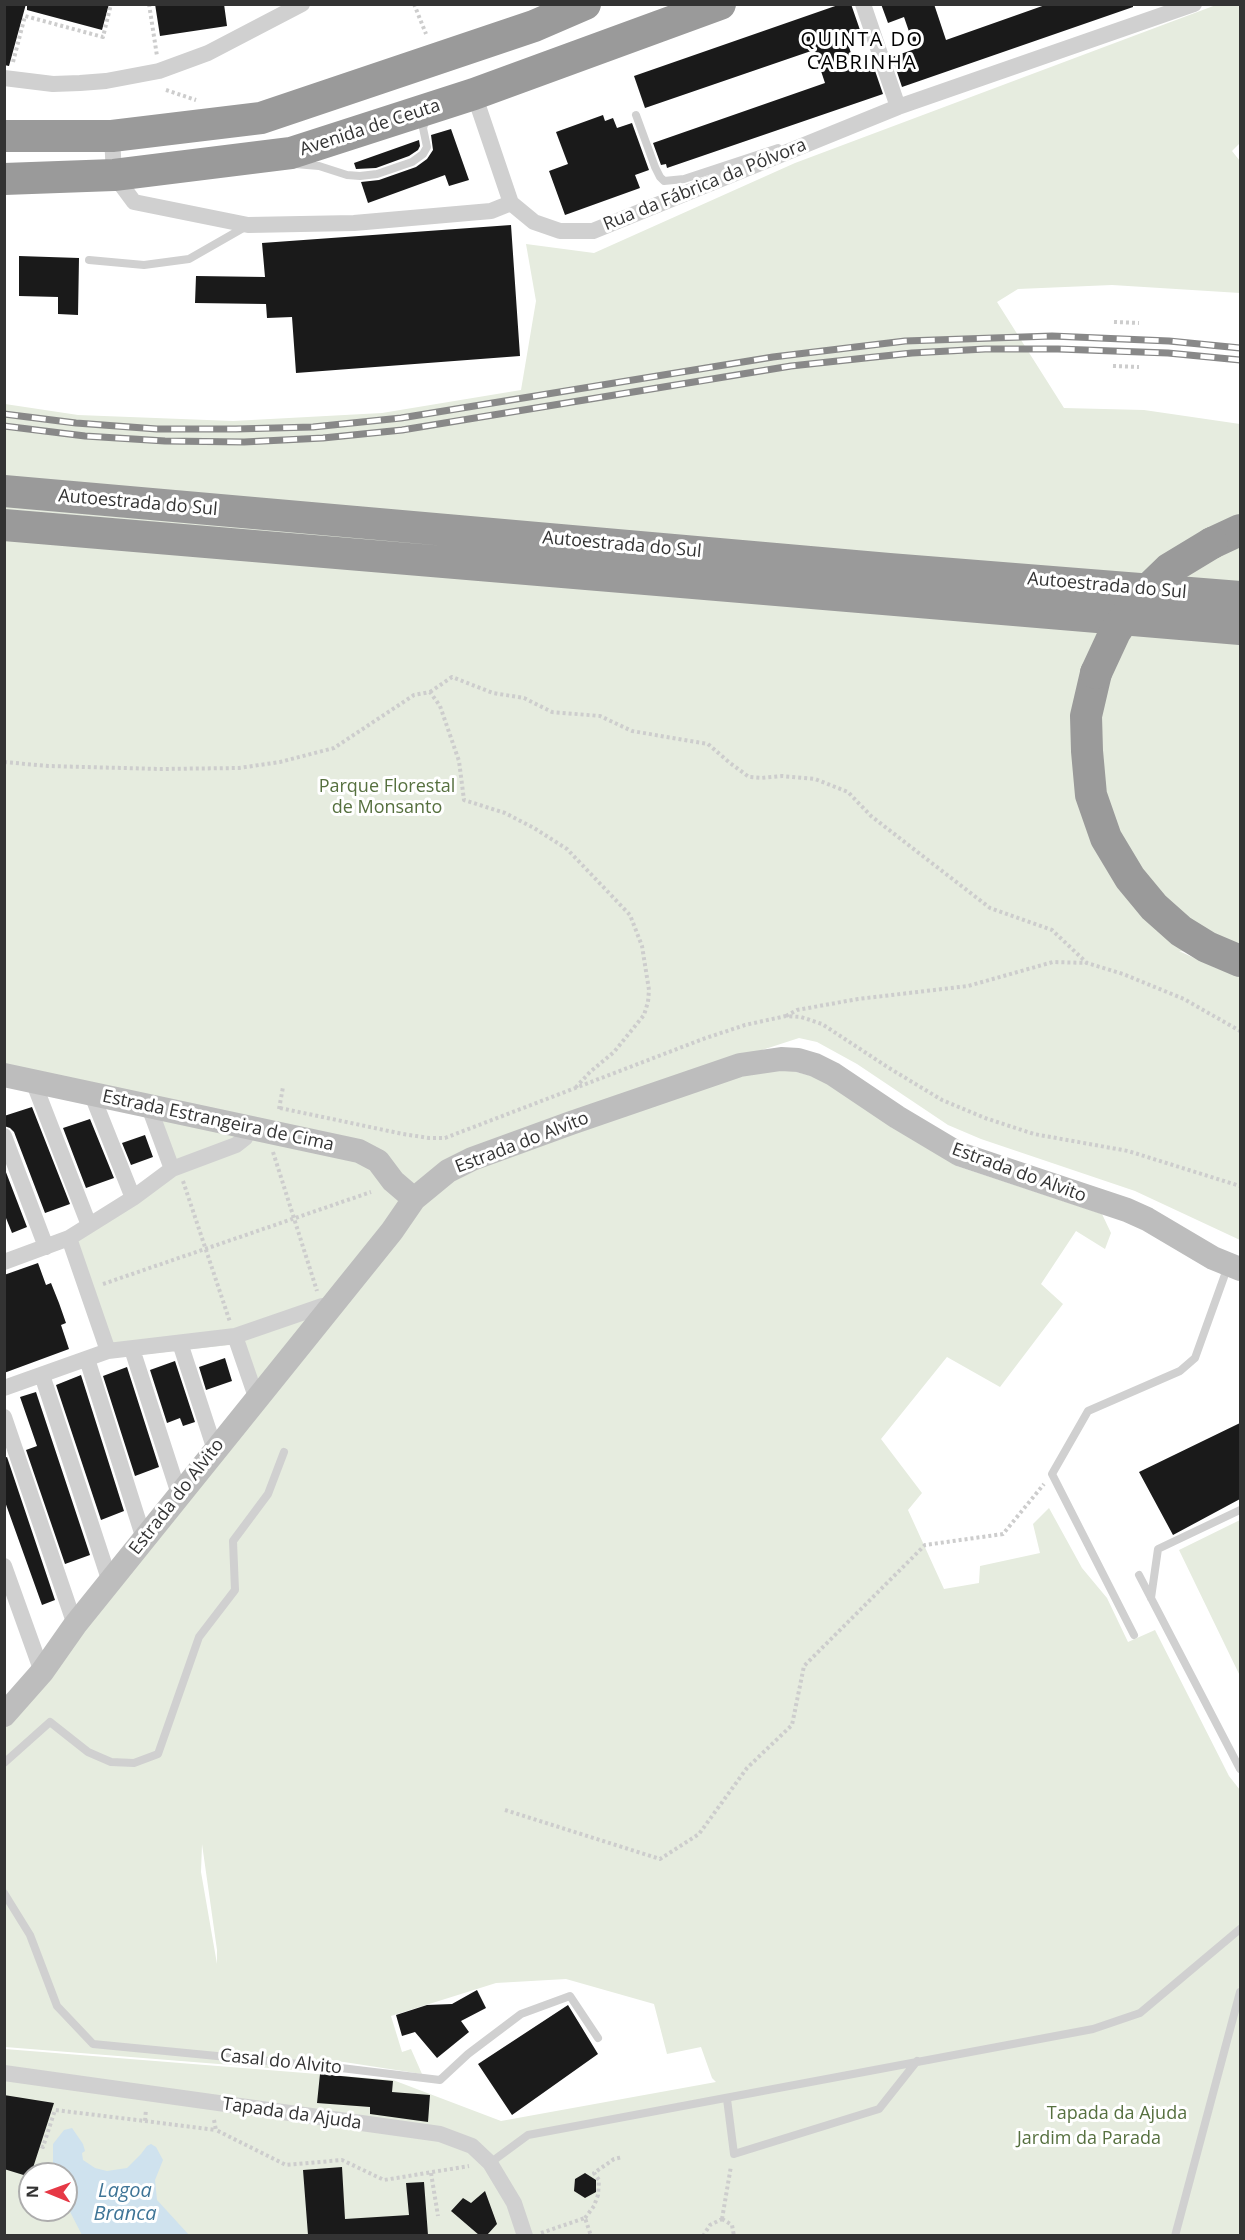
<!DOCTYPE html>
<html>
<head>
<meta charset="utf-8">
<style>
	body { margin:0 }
	#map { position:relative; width:1245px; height:2240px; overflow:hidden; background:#fff; font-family:"Open Sans",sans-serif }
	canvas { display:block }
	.frame { position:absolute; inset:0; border:6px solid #333; pointer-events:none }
	.north { position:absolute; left:18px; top:2162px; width:60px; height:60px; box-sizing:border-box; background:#fff; border:2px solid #adadad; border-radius:50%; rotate:271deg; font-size:16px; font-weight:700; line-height:24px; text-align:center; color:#333 }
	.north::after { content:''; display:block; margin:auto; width:21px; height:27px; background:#e63946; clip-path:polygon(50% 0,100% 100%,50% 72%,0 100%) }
</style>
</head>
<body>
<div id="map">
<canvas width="1245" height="2240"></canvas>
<div class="frame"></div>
<div class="north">N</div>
</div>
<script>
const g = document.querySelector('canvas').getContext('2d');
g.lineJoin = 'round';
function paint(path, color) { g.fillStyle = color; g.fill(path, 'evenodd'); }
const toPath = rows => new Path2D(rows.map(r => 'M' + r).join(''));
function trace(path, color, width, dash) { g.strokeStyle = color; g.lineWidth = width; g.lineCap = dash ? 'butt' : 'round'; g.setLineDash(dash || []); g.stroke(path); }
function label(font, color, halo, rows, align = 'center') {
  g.font = font + ' "Open Sans",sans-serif'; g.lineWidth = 6; g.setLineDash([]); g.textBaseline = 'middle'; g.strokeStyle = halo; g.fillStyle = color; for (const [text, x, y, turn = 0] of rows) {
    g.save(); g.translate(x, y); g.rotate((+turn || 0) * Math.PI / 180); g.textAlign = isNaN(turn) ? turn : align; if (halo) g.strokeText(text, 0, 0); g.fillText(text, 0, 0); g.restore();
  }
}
paint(toPath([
	[1216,5,1240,5,1240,143,1232,151,1240,161,1240,293,1112,285,1018,289,997,302,1064,408,1144,410,1240,424,1240,956,1179,951,1216,968,1240,976,1240,1240,1135,1191,981,1139,948,1125,857,1064,817,1042,799,1038,682,1076,726,1079,779,1067,825,1080,957,1166,1102,1214,1111,1233,1105,1249,1076,1231,1041,1284,1063,1304,1000,1387,947,1357,881,1439,922,1493,908,1510,944,1589,979,1583,980,1566,1040,1553,1033,1524,1049,1508,1082,1568,1107,1598,1128,1642,1155,1630,1229,1776,1240,1790,1240,2235,5,2235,5,2049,393,2080,501,2121,716,2082,712,2078,701,2047,667,2054,654,2004,566,1979,496,1983,391,2016,402,2052,411,2049,422,2074,344,2062,312,2060,319,2072,5,2047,5,1721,260,1404,239,1344,111,1358,68,1240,178,1172,158,1117,5,1081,5,404,78,415,233,421,382,413,521,390,536,301,526,244,594,253,795,163],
	[202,1844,217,1950,217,1964,201,1872],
	[30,2174,66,2174,66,2210,30,2210],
	[1240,1520,1240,1676,1179,1550]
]), '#e6ecdf');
paint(toPath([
	[72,2128,83,2144,85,2151,82,2153,83,2160,95,2168,107,2171,127,2168,141,2154,147,2146,151,2144,156,2147,163,2160,155,2180,157,2200,189,2235,82,2235,66,2204,66,2174,54,2174,53,2166,53,2144,64,2130]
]), '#cfe2ee');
paint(toPath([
	[4,4,26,4,9,66,4,65],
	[27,4,109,4,102,30,27,10],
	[155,4,224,4,227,26,160,36],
	[841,4,851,4,860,30,845,35,856,68,872,62,883,94,667,168,666,164,661,165,653,143,825,83,814,50,645,108,634,76],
	[881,4,934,4,946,40,1048,4,1133,4,1133,7,902,87,892,57,915,49,904,17,888,23],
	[603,115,605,121,613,118,617,128,632,123,649,170,635,175,640,188,565,215,549,171,568,164,556,132],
	[451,129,469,180,449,186,445,175,368,203,361,182,379,180,416,167,427,159,433,150,431,135],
	[419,140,420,146,418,150,409,156,376,168,356,169,354,163],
	[511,225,520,356,296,373,292,317,267,318,266,304,195,303,196,276,265,277,262,243],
	[19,256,79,258,78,315,58,314,58,297,19,296],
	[32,1107,70,1204,45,1213,14,1132,10,1128,4,1126,4,1116],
	[90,1119,114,1178,86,1188,63,1128],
	[145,1135,153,1157,131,1165,122,1143],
	[4,1167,27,1227,12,1233,4,1213],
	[38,1263,46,1285,51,1283,59,1303,66,1323,61,1325,69,1349,4,1373,4,1275],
	[225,1358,232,1381,206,1390,199,1367],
	[175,1361,195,1422,183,1426,180,1418,167,1423,150,1370],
	[127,1367,159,1467,135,1476,103,1376],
	[81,1375,124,1511,101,1520,56,1385],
	[36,1392,90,1555,65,1564,26,1450,37,1446,20,1397],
	[1240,1423,1240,1499,1173,1535,1139,1472],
	[7,1457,55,1600,42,1605,4,1499,4,1458],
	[477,1990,486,2008,461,2021,469,2032,437,2058,415,2032,402,2036,396,2015,427,2005,452,2004],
	[568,2005,598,2054,512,2115,478,2064],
	[320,2074,393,2081,392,2092,430,2095,428,2122,370,2114,370,2107,317,2103],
	[4,2095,54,2103,30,2177,4,2169],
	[342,2167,345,2219,409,2215,406,2183,424,2182,428,2235,308,2235,303,2170],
	[585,2173,596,2180,596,2192,585,2198,574,2191,575,2179],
	[485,2191,497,2224,487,2235,479,2235,451,2211,463,2198,471,2203]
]), '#1a1a1a');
trace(toPath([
	[149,4,157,56],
	[414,4,426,34],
	[13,62,25,16,103,37,111,4],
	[166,90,196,100],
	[1114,322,1139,323],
	[1113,366,1139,367],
	[430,692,452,677,493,693,524,698,552,712,600,716,632,731,708,744,730,763,749,777,761,778,782,776,815,779,848,792,871,816,990,908,1052,930,1087,963,1123,974,1184,999,1240,1031],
	[4,762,48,766,160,769,239,768,280,762,334,748,414,695,430,692,440,706,459,761,464,800,505,813,534,828,567,849,630,915,642,946,649,990,648,1002,644,1015,614,1052,590,1072,576,1087],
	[786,1016,797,1010,858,999,968,986,1053,962,1087,963],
	[280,1108,403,1134,429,1138,445,1138,703,1039,745,1025,786,1016,801,1017,822,1024,889,1068,942,1100,985,1118,1034,1134,1128,1151,1240,1186],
	[279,1109,283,1087],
	[273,1152,317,1291],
	[183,1181,230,1322],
	[103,1284,371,1192],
	[505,1810,660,1859,699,1834,747,1768,792,1725,804,1666,925,1545,1003,1534,1044,1484],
	[214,2120,216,2130,286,2165,342,2160,384,2180,469,2166],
	[145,2121,216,2130],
	[41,2146,43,2147,55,2110,145,2121,146,2109],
	[431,2173,438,2216],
	[585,2218,594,2206,598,2195,599,2180,594,2173,614,2159,623,2157],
	[722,2219,731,2166],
	[722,2219,732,2225,734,2236],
	[541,2233,585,2218,591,2236],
	[703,2236,710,2225,722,2219]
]), '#cdcdcd', 4, [3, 3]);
trace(toPath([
	[636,115,655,167,660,177,664,181,684,179,778,148],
	[295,164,319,166,347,175,360,176,377,174,412,162,423,154,427,147,423,128,427,117],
	[89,260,144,265,189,259,245,227],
	[1139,1575,1240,1769],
	[1151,1598,1158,1549,1240,1510],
	[1134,1635,1052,1474,1088,1411,1180,1371,1195,1358,1228,1266],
	[4,1763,50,1722,88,1752,111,1762,134,1763,158,1754,199,1637,235,1590,233,1541,268,1494,284,1452],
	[4,1893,30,1935,57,2006,93,2044,341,2068,440,2080,468,2054,521,2014,570,1996,598,2038],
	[727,2099,734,2154,879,2109,917,2061],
	[490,2163,528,2135,1093,2029,1140,2013,1240,1929],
	[1175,2236,1240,1992]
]), '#d0d0d0', 8);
trace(toPath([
	[863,4,898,107],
	[4,78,53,84,80,83,106,81,159,71,208,53,302,4],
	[474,94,511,203],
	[112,136,114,175,134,202,248,225,354,223,491,211,511,203,534,222,560,231,593,231,898,107,1194,4],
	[33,1081,89,1225],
	[92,1095,133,1198],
	[149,1107,172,1169],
	[4,1136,46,1247],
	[69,1238,108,1351],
	[4,1262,69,1238,133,1198,172,1169,236,1145,245,1138,249,1127],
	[235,1336,256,1397],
	[180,1343,215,1450],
	[132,1349,179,1494],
	[87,1359,144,1539],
	[42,1375,110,1582],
	[4,1388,108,1351,235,1336,322,1306,330,1308],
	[4,1417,75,1625],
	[4,1566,42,1672],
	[4,2073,440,2134,472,2146,490,2163,514,2203,525,2236]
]), '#d0d0d0', 16);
trace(toPath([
	[4,1075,359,1151,378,1161,393,1181,414,1199],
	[4,1715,42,1672,75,1625,392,1231,414,1199,448,1171,472,1159,571,1123,740,1065,781,1059,798,1060,815,1065,833,1074,897,1117,959,1154,1127,1210,1147,1219,1213,1258,1240,1269]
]), '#bdbdbd', 24);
trace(toPath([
	[4,136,112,136,261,118,534,26,585,4],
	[4,179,114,175,291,153,474,94,720,4],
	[4,491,889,569,1240,597],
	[4,525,1240,629],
	[1212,543,1240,530],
	[1096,673,1086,716,1087,751,1091,795,1106,838,1130,878,1154,907,1181,931,1207,947,1240,961]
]), '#9a9a9a', 32);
const rail = toPath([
	[4,414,76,423,157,429,236,429,313,427,401,418,773,357,905,341,1052,336,1169,341,1240,348],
	[4,426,85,436,165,441,244,442,323,438,402,430,791,366,912,353,985,349,1058,349,1168,353,1240,360]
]);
trace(rail, '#888', 7);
trace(rail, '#fff', 4.5, [14]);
trace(toPath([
	[1096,673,1115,632,1137,600,1169,569,1212,543]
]), '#9a9a9a', 32);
label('18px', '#333', '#fff', [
	["Avenida de Ceuta",370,128,-18],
	["Rua da Fábrica da Pólvora",705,185,-22],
	["Autoestrada do Sul",138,503,5],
	["Autoestrada do Sul",622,545,5],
	["Autoestrada do Sul",1107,586,5],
	["Estrada Estrangeira de Cima",218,1121,12],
	["Estrada do Alvito",522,1143,-21],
	["Estrada do Alvito",1019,1173,20],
	["Estrada do Alvito",177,1497,-52],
	["Casal do Alvito",281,2062,6],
	["Tapada da Ajuda",292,2114,8]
]);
label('18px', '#56703f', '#fff', [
	["Parque Florestal",387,787],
	["de Monsanto",387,808],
	["Tapada da Ajuda",1117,2114],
	["Jardim da Parada",1089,2139]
]);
g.letterSpacing = '1.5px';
label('20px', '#000', '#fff', [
	["QUINTA DO",862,40],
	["CABRINHA",862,63]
]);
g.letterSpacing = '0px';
label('italic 20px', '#3f7597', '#fff', [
	["Lagoa",125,2191],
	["Branca",125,2214]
]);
</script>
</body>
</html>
